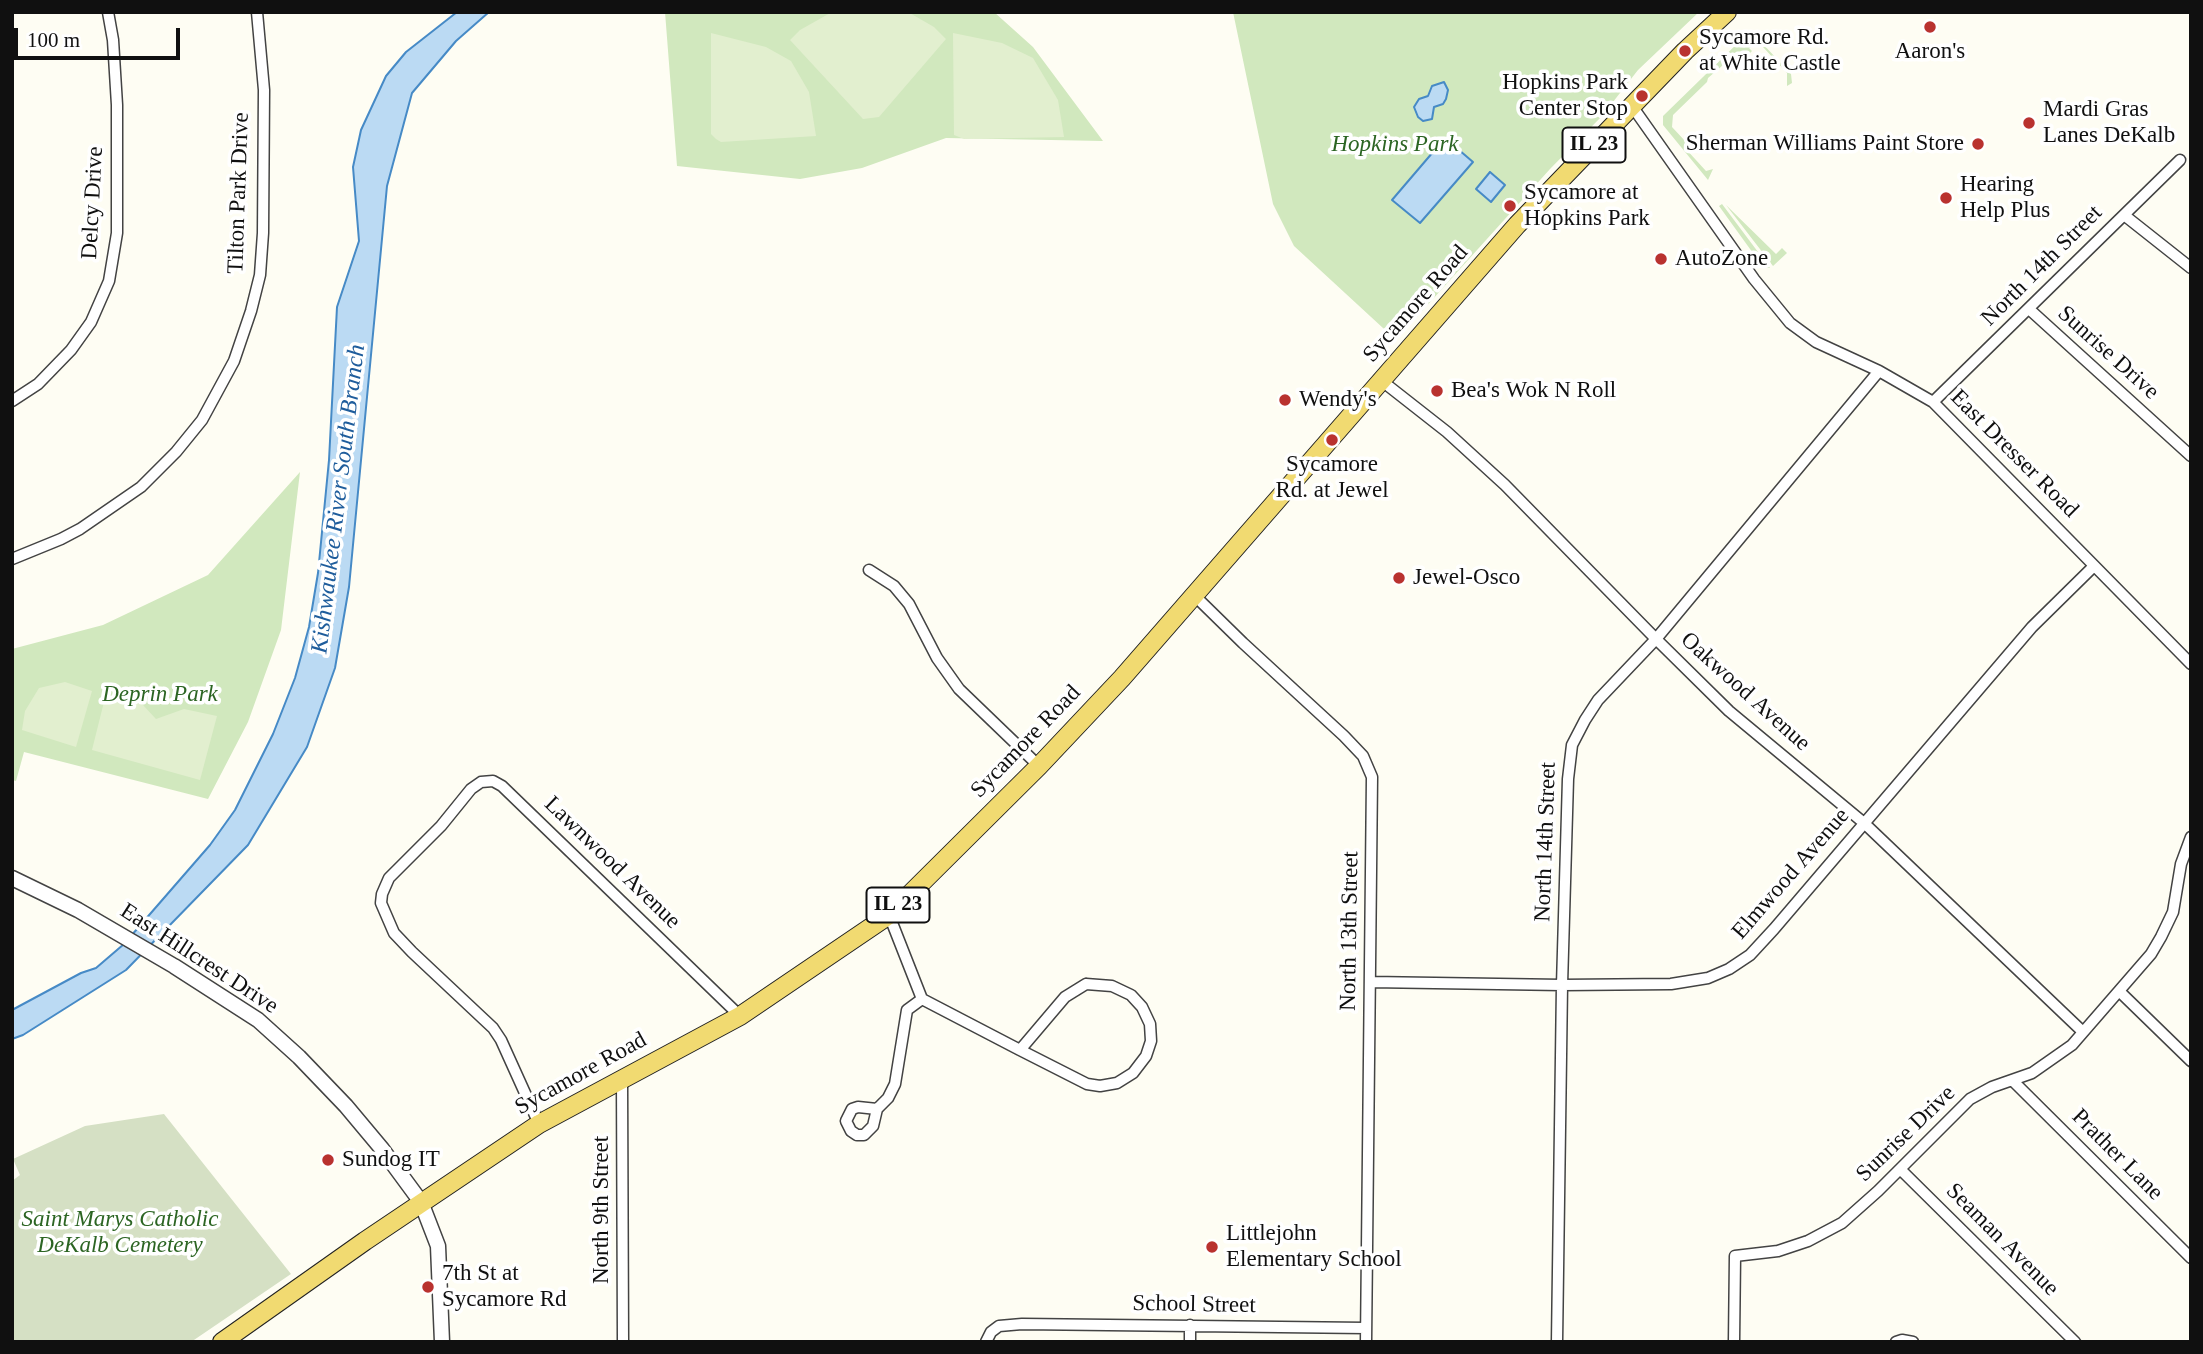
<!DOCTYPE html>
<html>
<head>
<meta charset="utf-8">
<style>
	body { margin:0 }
	#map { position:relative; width:2203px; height:1354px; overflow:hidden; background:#fefdf3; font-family:"Times New Roman",serif }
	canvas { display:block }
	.frame { position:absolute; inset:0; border:14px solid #101010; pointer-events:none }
	.scale { position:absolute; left:14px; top:28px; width:166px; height:32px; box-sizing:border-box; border:4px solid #101010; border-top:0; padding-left:9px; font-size:21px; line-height:24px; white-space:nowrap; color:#101010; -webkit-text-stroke:5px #fff; paint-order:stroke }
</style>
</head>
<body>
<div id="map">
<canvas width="2203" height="1354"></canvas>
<div class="frame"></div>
<div class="scale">100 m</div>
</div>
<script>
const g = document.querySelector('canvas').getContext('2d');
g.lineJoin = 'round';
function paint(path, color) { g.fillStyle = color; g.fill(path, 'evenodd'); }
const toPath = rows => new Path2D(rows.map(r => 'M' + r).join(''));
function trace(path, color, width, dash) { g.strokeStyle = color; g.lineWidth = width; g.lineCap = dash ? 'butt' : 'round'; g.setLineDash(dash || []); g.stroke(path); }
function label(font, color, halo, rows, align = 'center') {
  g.font = font + ' "Times New Roman",serif'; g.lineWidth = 7; g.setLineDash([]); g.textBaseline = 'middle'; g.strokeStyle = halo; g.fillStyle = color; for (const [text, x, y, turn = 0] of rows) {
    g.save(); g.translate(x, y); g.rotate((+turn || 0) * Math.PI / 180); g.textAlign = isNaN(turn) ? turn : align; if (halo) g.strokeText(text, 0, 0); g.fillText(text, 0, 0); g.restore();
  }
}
paint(toPath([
	[665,12,994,12,1033,47,1103,141,946,138,862,168,800,179,677,166],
	[1233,12,1699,12,1638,70,1602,116,1550,169,1396,340,1294,246,1273,204],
	[1743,38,1762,43,1791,74,1792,83,1787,86,1787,73,1763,47,1753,46,1749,48,1752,51,1750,53,1737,53,1708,78,1707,82,1673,115,1672,127,1686,142,1685,148,1706,171,1713,169,1708,180,1663,125,1663,116],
	[1722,204,1770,268,1763,267,1719,206],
	[1726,205,1776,254,1782,248,1787,253,1773,266],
	[300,472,281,630,248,722,208,799,24,752,16,781,12,780,12,649,103,625,208,575]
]), '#d1e8be');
paint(toPath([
	[164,1114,291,1274,191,1342,12,1342,12,1181,20,1175,13,1159,85,1126]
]), '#d5e0c4');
paint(toPath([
	[832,12,908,12,934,27,946,39,879,117,863,119,790,40,800,30],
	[711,33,766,47,791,61,809,92,816,136,721,142,716,139,711,134],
	[953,33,1002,43,1033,58,1058,100,1064,137,964,139,954,135],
	[65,682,92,691,76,747,22,730,25,711,39,688],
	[106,694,143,705,156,719,184,709,217,716,200,780,92,750]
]), '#e2efcf');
const water = toPath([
	[457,12,489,12,456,41,412,93,387,186,349,587,335,668,307,747,248,845,126,970,23,1035,12,1039,12,1010,81,973,96,968,124,944,210,845,235,810,273,734,295,678,309,627,318,573,329,460,337,307,359,241,353,167,361,130,386,76,406,52,457,12],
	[1444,82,1448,90,1446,99,1443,104,1434,107,1432,119,1423,121,1418,117,1414,107,1419,99,1428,96,1432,86,1444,82],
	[1445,138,1473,162,1420,223,1392,200,1445,138],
	[1490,172,1505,185,1491,202,1476,189,1490,172]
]);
paint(water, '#bbdaf3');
trace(water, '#468ac6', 2);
const minor = toPath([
	[1632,106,1754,279,1790,323,1816,342,1879,371,1933,402,2191,664],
	[2124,215,2191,268],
	[2029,309,2191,456],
	[1382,381,1447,432,1505,485,1656,639,1729,711,1864,823,2083,1032],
	[12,401,38,384,71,350,91,322,109,281,117,233,117,105,113,40,108,12],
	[1933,402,2180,160],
	[12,559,61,539,80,529,141,487,176,452,202,420,234,361,251,311,260,275,263,233,264,90,257,12],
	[869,570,894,586,909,604,937,658,959,689,1039,766],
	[1195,596,1243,643,1344,736,1363,756,1372,777,1366,1342],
	[889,915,922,999],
	[1371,982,1562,985,1671,984,1708,978,1729,969,1750,955,1774,929,2032,627,2094,566],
	[1086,984,1112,986,1131,995,1142,1007,1150,1024,1151,1041,1146,1056,1133,1073,1117,1083,1100,1086,1087,1084,1020,1050,1065,997,1086,984],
	[2119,991,2191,1061],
	[922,999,1020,1050],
	[622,1079,623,1342],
	[2013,1081,2191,1258],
	[858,1107,877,1109,873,1126,864,1135,857,1135,851,1131,846,1121,852,1109,858,1107],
	[877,1109,888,1098,895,1084,907,1010,922,999],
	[539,1124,501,1040,493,1028,412,952,394,933,381,903,382,894,389,878,441,826,471,789,481,782,493,781,502,786,740,1016],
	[1900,1169,2075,1342],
	[986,1342,991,1332,999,1326,1022,1324,1366,1328],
	[1190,1342,1190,1325],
	[1557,1342,1562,985,1568,779,1572,745,1585,720,1598,700,1656,639,1879,371],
	[1734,1342,1735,1256,1778,1251,1808,1241,1842,1223,1878,1191,1970,1099,1992,1087,2032,1073,2072,1045,2151,954,2161,937,2173,912,2181,864,2191,837],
	[1896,1342,1902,1340,1913,1342]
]);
const tertiary = toPath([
	[12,878,78,910,174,966,258,1020,299,1057,346,1106,382,1149,421,1202,438,1246,442,1342]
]);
const primary = toPath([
	[222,1342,365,1241,539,1124,740,1016,889,915,1039,766,1122,678,1517,225,1685,51,1727,12]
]);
trace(minor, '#434343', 13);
trace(tertiary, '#434343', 17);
trace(primary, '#212121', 20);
trace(minor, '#fff', 10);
trace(tertiary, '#fff', 14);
trace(primary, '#f1da71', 18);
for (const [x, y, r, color] of [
	[1930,27,7,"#b9322f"],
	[1685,51,7,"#b9322f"],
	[1642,96,7,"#b9322f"],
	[2029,123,7,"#b9322f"],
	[1978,144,7,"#b9322f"],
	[1946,198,7,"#b9322f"],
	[1510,206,7,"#b9322f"],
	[1661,259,7,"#b9322f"],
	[1437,391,7,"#b9322f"],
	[1285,400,7,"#b9322f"],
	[1332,440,7,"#b9322f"],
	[1399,578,7,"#b9322f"],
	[328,1160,7,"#b9322f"],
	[1212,1247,7,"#b9322f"],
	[428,1287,7,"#b9322f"]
]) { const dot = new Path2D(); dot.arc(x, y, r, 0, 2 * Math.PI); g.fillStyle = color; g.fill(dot); trace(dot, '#fff', 2.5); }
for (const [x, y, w] of [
	[1594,145,63],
	[898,905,63]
]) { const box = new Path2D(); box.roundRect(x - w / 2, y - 17.5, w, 35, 5); g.fillStyle = '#fff'; g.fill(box); trace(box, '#101010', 2); }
label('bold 21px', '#101010', null, [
	["IL 23",1594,145],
	["IL 23",898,905]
]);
label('23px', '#101010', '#fff', [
	["Sycamore Rd.",1699,38],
	["at White Castle",1699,64],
	["Aaron's",1930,52,"center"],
	["Hopkins Park",1628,83,"right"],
	["Center Stop",1628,109,"right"],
	["Mardi Gras",2043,110],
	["Lanes DeKalb",2043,136],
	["Sherman Williams Paint Store",1964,144,"right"],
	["Hearing",1960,185],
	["Help Plus",1960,211],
	["Sycamore at",1524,193],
	["Hopkins Park",1524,219],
	["AutoZone",1675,259],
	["Bea's Wok N Roll",1451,391],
	["Wendy's",1299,400],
	["Sycamore",1332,465,"center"],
	["Rd. at Jewel",1332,491,"center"],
	["Jewel-Osco",1413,578],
	["Sundog IT",342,1160],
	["Littlejohn",1226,1234],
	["Elementary School",1226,1260],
	["7th St at",442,1274],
	["Sycamore Rd",442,1300]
], 'left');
label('italic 23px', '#2c6523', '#fff', [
	["Hopkins Park",1395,145],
	["Deprin Park",160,695],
	["Saint Marys Catholic",120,1220],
	["DeKalb Cemetery",120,1246]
]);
label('23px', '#101010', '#fff', [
	["Tilton Park Drive",239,193,-88],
	["Delcy Drive",93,203,-87],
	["North 14th Street",2042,266,-45],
	["Sycamore Road",1416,304,-49],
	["Sunrise Drive",2108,353,42],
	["East Dresser Road",2014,454,45],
	["Oakwood Avenue",1745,692,42],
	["Sycamore Road",1026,742,-46],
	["North 14th Street",1546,842,-88],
	["Lawnwood Avenue",612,863,44],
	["Elmwood Avenue",1791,874,-49],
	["North 13th Street",1350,931,-89],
	["East Hillcrest Drive",199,959,33],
	["Sycamore Road",581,1074,-29],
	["Sunrise Drive",1906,1134,-44],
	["Prather Lane",2117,1155,45],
	["North 9th Street",602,1210,-90],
	["Seaman Avenue",2002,1240,45],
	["School Street",1194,1305,1]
]);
label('italic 24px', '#1f5d9c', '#fff', [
	["Kishwaukee River South Branch",339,499,-83]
]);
</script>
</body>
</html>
